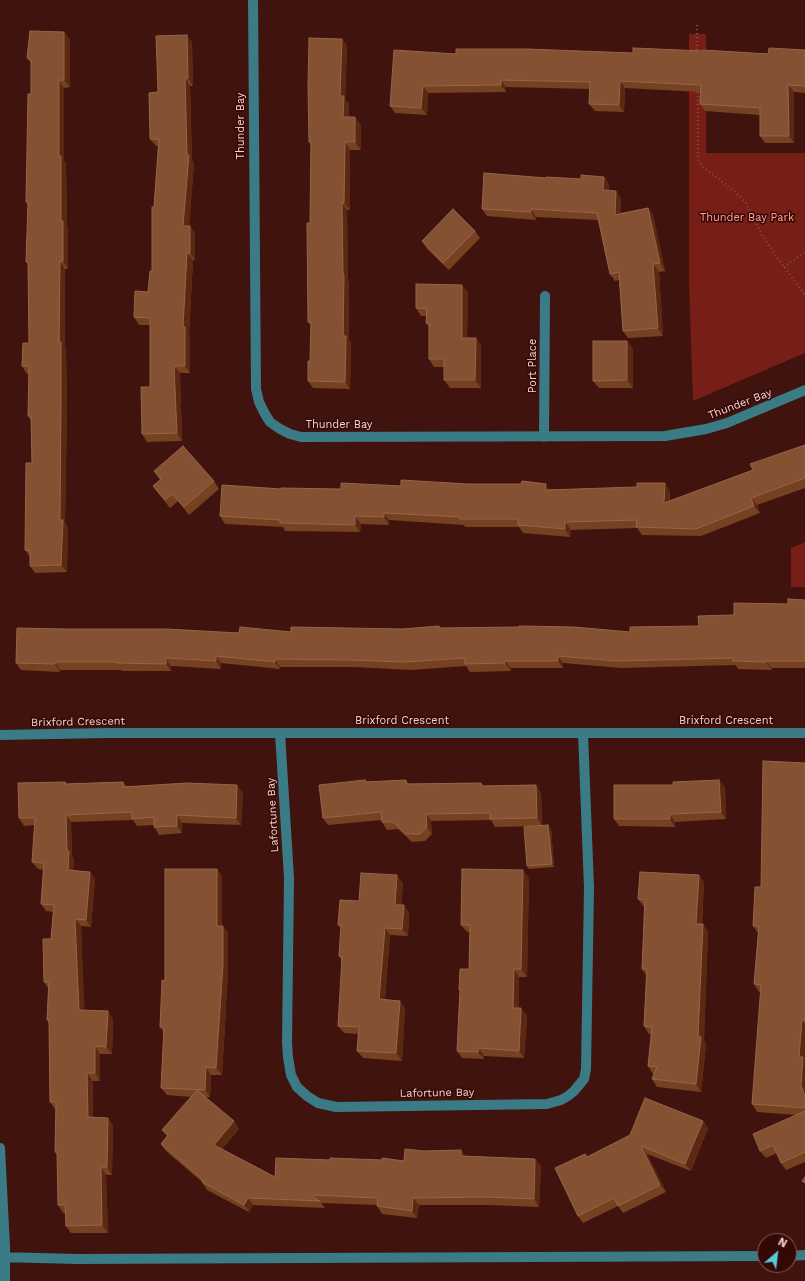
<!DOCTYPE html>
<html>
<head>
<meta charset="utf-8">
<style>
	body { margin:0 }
	#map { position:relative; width:805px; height:1281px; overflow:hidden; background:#41130e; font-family:"Work Sans",sans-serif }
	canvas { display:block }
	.north { position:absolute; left:757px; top:1233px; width:40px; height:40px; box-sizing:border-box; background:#360805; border:1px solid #825a55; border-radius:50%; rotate:28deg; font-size:11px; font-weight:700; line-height:16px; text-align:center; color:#f3d4ce }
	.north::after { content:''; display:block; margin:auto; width:14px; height:18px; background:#54cadd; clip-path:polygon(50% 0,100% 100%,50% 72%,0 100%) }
</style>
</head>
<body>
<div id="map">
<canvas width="805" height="1281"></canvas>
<div class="north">N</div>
</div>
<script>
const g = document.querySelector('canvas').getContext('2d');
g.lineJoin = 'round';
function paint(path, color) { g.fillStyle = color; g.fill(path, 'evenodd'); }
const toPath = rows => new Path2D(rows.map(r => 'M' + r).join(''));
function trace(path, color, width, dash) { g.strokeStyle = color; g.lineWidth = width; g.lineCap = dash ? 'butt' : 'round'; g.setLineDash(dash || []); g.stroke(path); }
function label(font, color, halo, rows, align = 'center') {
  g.font = font + ' "Work Sans",sans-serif'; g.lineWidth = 3; g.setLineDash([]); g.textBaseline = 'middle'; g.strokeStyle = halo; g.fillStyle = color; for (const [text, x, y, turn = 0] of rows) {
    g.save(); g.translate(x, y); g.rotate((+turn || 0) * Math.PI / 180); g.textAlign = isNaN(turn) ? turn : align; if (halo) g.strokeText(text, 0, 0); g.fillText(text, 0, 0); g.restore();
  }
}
paint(toPath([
	[689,34,706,34,706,153,805,153,805,353,693,401,689,283],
	[805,542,805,587,791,587,791,548]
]), '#771f17');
trace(toPath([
	[697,25,697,53],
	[698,88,698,158,702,166,735,192,746,203,762,235,777,257,805,295],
	[784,267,805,252]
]), '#7a504b', 2.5, [1, 3]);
trace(toPath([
	[253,0,256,389,259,402,265,414,270,422,280,429,290,434,301,437,665,436,706,429,727,423,805,390],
	[544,437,545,296],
	[280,733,289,878,287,1043,288,1057,291,1075,297,1087,307,1096,318,1103,336,1107,547,1104,561,1100,568,1096,574,1091,584,1079,586,1069,589,888,583,733],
	[0,735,107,733,805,733],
	[0,1148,5,1247,5,1281],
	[789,1256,805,1255],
	[0,1257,77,1259,765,1256]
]), '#3a7b86', 10);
paint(toPath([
	[64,32,70,40,70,87,64,88,64,161,66,163,67,226,68,228,68,269,65,269,65,348,66,350,67,407,65,523,68,528,67,572,35,573,30,566,30,557,25,550,32,463,31,421,28,416,29,374,27,374,22,366,29,343,28,264,26,262,28,205,26,202,31,94,31,63,27,58],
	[342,39,347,46,345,99,349,104,349,117,361,125,361,150,350,150,350,210,347,210,348,281,349,283,349,340,351,343,350,389,313,388,308,381,310,361,311,326,308,322,310,223,311,146,309,142],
	[192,42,193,86,190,86,192,160,194,163,189,226,195,233,195,260,193,260,189,333,190,335,190,373,180,373,182,441,147,442,142,434,150,387,150,325,139,325,134,317,148,292,152,271,154,207,158,146,156,146,150,139],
	[805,50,805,93,794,92,794,143,765,143,760,136,760,115,705,111,700,104,701,92,625,88,624,112,595,111,589,104,590,89,506,87,506,92,428,93,427,115,395,113,390,106,456,54,633,53,703,51,768,54],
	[604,177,609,184,609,191,616,191,621,199,620,213,648,208,653,215,665,271,659,272,663,336,628,338,623,331,619,280,615,281,610,274,598,220,536,217,536,220,487,216,482,209,546,178,581,179],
	[475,231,480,238,449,270,427,249,422,241],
	[468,292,467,338,481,345,481,388,450,388,444,380,444,367,434,367,429,359,429,327,426,323,426,316,421,316,416,308],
	[627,341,633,349,633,388,599,388,593,381],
	[805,445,805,488,757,505,760,513,701,536,642,535,637,528,571,530,570,537,523,533,519,527,465,527,464,525,389,520,389,525,361,524,360,532,285,531,283,527,225,524,220,516,281,489,341,489,401,486,550,490,670,491,670,501,753,470],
	[154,471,214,481,219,489,189,515,178,501,170,508,159,494,153,486,160,480],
	[805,600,805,668,772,668,772,670,738,669,736,665,621,668,563,663,563,668,511,668,511,671,470,672,466,666,410,670,355,667,280,667,280,669,221,663,221,669,171,666,171,671,122,671,121,670,60,670,60,672,21,670,16,663,63,629,239,633,403,629,439,626,441,628,630,632,699,626,734,615,788,604],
	[805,763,805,1162,786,1170,781,1163,777,1153,766,1158,760,1151,796,1115,757,1112,752,1104,761,992,759,992,754,984,758,933,753,926,761,887],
	[365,780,367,782,406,780,409,784,481,783,484,786,536,785,541,793,542,826,495,827,491,820,431,821,432,834,425,841,412,842,398,829,387,830,382,822,382,820,328,825,323,818],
	[65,782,67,784,123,782,126,786,243,793,241,825,182,823,182,833,159,835,154,827,154,825,137,826,133,820,71,822,72,856,74,859,73,871,90,872,95,880,91,927,81,926,84,1011,113,1019,112,1054,100,1054,100,1081,93,1081,93,1117,113,1125,112,1175,106,1175,108,1233,71,1233,66,1226,65,1213,63,1213,58,1205,57,1154,55,1152,56,1109,55,1109,50,1102,49,1023,47,1020,48,988,44,982,51,939,53,912,46,911,41,904,43,870,38,869,32,862,35,825,24,826,19,818],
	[725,787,726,819,675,822,675,827,619,826,614,819],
	[551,829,554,867,529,869,527,866],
	[217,869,222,876,222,926,228,933,228,972,222,1075,211,1075,210,1097,205,1097,234,1121,239,1129,222,1149,275,1177,330,1160,404,1161,424,1151,461,1150,465,1156,535,1159,541,1166,539,1207,490,1205,419,1205,417,1218,382,1214,377,1206,377,1205,321,1203,325,1208,253,1205,249,1212,207,1190,202,1182,166,1151,161,1144,167,1136,162,1130,191,1097,167,1095,161,1088,164,1033,160,1027,165,981],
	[699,875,704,883,702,924,703,924,708,932,704,1040,706,1044,701,1092,657,1087,652,1079,654,1074,653,1074,648,1066,651,1034,649,1034,644,1026,646,975,642,969,644,907,638,899],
	[529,878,527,977,519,977,519,1008,527,1016,524,1058,484,1056,484,1059,462,1058,457,1051,460,991,459,990,469,969,470,932,467,932,461,925],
	[403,883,401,905,404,905,409,913,408,936,390,935,385,999,405,1008,402,1061,363,1058,357,1051,358,1034,344,1033,338,1026,342,961,339,956,341,928,338,925,359,901],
	[703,1121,708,1128,691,1171,647,1154,666,1192,623,1213,618,1206,583,1223,578,1216,585,1154,587,1157]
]), '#764120');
paint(toPath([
	[64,32,70,40,70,87,64,80],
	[187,35,192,42,193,86,188,78],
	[342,39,347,46,345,99,349,104,349,125,343,117,340,96],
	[185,78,190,86,192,160,194,163,189,233,183,226,187,155],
	[59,80,64,88,64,161,66,163,67,226,68,228,68,269,63,261,59,156],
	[501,80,506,87,506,92,501,85],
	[620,81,625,88,624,112,619,105],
	[788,85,794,92,794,143,789,136],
	[423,86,428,93,427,115,421,108],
	[355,117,361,125,361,150,355,142],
	[345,142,350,150,350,210,344,203],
	[604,177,609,184,608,198,603,190],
	[616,191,621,199,620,222,615,215],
	[342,203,347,210,348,281,349,283,349,340,351,343,350,389,345,382],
	[648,208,653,215,665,271,660,263],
	[531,209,536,217,536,220,531,212],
	[190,226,195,233,195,260,190,253],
	[187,253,193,260,189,333,190,335,190,373,185,366,183,327],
	[60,261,65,269,65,348,66,350,67,407,65,523,68,528,67,572,61,565,60,520],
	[653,264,659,272,663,336,658,328],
	[462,285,468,292,467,345,462,338],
	[476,338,481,345,481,388,475,380],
	[627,341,633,349,633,388,627,380],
	[174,366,180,373,182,441,177,433],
	[665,483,670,491,669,511,664,503],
	[546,484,551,491,545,490],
	[751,498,757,505,760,513,754,506],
	[384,513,389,520,389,525,384,517],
	[355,516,361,524,360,532,355,525],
	[565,522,571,530,570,537,565,529],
	[216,656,221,663,221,669,216,661],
	[558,656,563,663,563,668,558,661],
	[166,658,171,666,171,671,166,664],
	[275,659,280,667,280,669,275,662],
	[505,661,511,668,511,671,505,663],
	[766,661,772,668,772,670,766,662],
	[55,662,60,670,60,672,55,664],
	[719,780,725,787,726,819,721,812],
	[237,785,243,793,241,825,236,818],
	[536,785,541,793,542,826,537,818],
	[426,814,431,821,432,834,427,827],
	[670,814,675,822,675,827,670,819],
	[66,815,71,822,72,856,74,859,73,878,68,870],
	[177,815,182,823,182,833,177,826],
	[548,825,551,829,554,867,552,864],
	[217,869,222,876,222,933,217,926],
	[523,870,529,878,527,977,521,969],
	[90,872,95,880,91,927,86,920],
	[397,875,403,883,401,913,395,905],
	[699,875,704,883,701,931,696,924],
	[404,905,409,913,408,936,402,929],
	[75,919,81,926,85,1018,79,1010],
	[703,924,708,932,704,1040,706,1044,701,1092,696,1084,698,1036],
	[223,926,228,933,228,972,222,1075,216,1068],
	[385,928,390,935,384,1007,379,999],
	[514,969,519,977,519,1016,513,1008],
	[400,1001,405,1008,402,1061,396,1053],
	[521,1008,527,1016,524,1058,519,1051],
	[108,1011,113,1019,112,1054,106,1047],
	[802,1020,805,1024,805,1096,801,1085,799,1057],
	[95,1046,100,1054,100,1081,95,1073],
	[479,1048,484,1056,484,1059,478,1052],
	[206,1067,211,1075,210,1097,205,1090],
	[87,1073,93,1081,93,1125,88,1117],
	[108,1118,113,1125,112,1175,107,1167],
	[234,1121,239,1129,219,1152,214,1145],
	[703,1121,708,1128,691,1171,685,1164],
	[641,1146,647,1154,666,1192,660,1185],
	[461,1150,466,1158,461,1156],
	[535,1159,541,1166,539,1207,534,1199],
	[101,1167,106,1175,108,1233,102,1225],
	[248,1198,253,1205,249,1212,244,1205],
	[413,1198,419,1205,417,1218,412,1211]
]), '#5b2811');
const building = toPath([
	[30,31,64,32,64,80,59,80,59,156,61,156,61,221,63,221,63,261,60,261,59,342,61,342,61,399,60,520,63,520,61,565,30,566,30,551,25,550,26,463,32,463,31,416,28,416,29,366,22,366,23,343,29,343,28,262,26,262,28,202,26,202,28,94,31,94,31,60,27,58,30,31],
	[187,35,188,78,185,78,187,155,189,155,183,226,190,226,190,253,187,253,183,327,185,327,185,366,174,366,177,433,142,434,141,387,150,387,150,318,134,317,135,291,148,292,150,271,152,271,152,207,154,207,159,139,150,139,149,93,158,92,156,36,187,35],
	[309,38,342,39,340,96,344,96,343,117,355,117,355,142,345,142,344,203,342,203,343,275,344,275,343,336,346,336,345,382,308,381,308,361,310,361,311,322,308,322,307,223,310,223,311,142,309,142,308,85,309,38],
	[633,48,703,51,703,50,768,54,769,48,805,50,805,86,788,85,789,136,760,136,760,108,700,104,701,85,620,81,619,105,589,104,590,82,501,80,501,85,423,86,421,108,390,106,394,50,456,54,456,49,527,49,633,53,633,48],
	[484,173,546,178,546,177,581,179,581,175,604,177,603,190,616,191,615,215,648,208,660,263,653,264,658,328,623,331,619,272,610,274,597,213,531,209,531,212,482,209,484,173],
	[453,209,475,231,443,263,422,241,453,209],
	[416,284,462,285,462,338,476,338,475,380,444,380,444,359,429,359,429,323,426,323,427,309,416,308,416,284],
	[593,341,627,341,627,380,593,381,593,341],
	[805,445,805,478,751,498,754,506,696,529,636,527,637,520,565,522,565,529,518,525,518,519,460,519,460,517,384,513,384,517,355,516,355,525,280,523,280,520,220,516,222,485,281,489,281,488,341,489,341,483,401,486,401,480,467,484,521,484,522,481,546,484,545,490,637,487,637,483,665,483,664,503,753,470,750,464,805,445],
	[183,446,214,481,184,507,172,494,165,500,153,486,161,479,154,471,183,446],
	[788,599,805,600,805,661,766,661,766,662,733,661,733,658,616,661,558,656,558,661,505,661,505,663,465,664,465,658,405,662,350,660,275,659,275,662,216,656,216,661,166,658,166,664,117,663,117,662,55,662,55,664,16,663,17,628,63,629,166,629,239,633,240,627,291,632,291,627,403,629,439,626,439,628,519,627,519,626,574,627,630,632,630,627,699,626,698,616,734,615,734,603,788,604,788,599],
	[763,761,805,763,805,1020,802,1020,799,1057,803,1057,801,1085,805,1096,805,1108,752,1104,761,985,754,984,759,926,753,926,755,887,761,887,763,761],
	[365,780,365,782,406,780,406,784,481,783,482,786,536,785,537,818,490,819,490,813,426,814,427,827,420,834,406,834,393,822,382,822,381,812,323,818,319,785,365,780],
	[719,780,721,812,670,814,670,819,614,819,614,785,673,785,673,782,719,780],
	[65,782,65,784,123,782,123,787,187,783,237,785,236,818,177,815,177,826,154,827,154,817,132,819,132,812,66,815,67,851,69,851,68,870,90,872,86,920,75,919,79,1010,108,1011,106,1047,95,1046,95,1073,87,1073,88,1117,108,1118,107,1167,101,1167,102,1225,66,1226,65,1205,58,1205,57,1152,55,1152,56,1102,50,1102,49,1020,47,1020,49,982,44,982,43,939,51,939,54,905,41,904,44,863,32,862,35,818,19,818,18,783,65,782],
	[548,825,552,864,527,866,524,827,548,825],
	[165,869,217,869,217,926,223,926,223,964,216,1068,206,1067,205,1090,161,1088,164,1027,160,1027,162,980,165,981,165,869],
	[462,869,523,870,521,969,514,969,513,1008,521,1008,519,1051,479,1048,478,1052,457,1051,460,990,459,990,460,969,469,969,470,925,461,925,462,869],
	[640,872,699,875,696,924,703,924,698,1036,701,1037,696,1084,652,1079,657,1067,648,1066,652,1027,644,1026,647,969,642,969,645,900,638,899,640,872],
	[361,873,397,875,395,905,404,905,402,929,385,928,379,999,400,1001,396,1053,357,1051,359,1027,338,1026,342,957,339,956,341,925,338,925,340,900,359,901,361,873],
	[197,1090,234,1121,214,1145,275,1177,276,1158,330,1160,330,1158,382,1160,382,1158,404,1161,405,1149,424,1151,461,1150,461,1156,535,1159,534,1199,485,1197,413,1198,412,1211,377,1206,378,1198,314,1195,314,1198,320,1201,248,1198,244,1205,202,1182,203,1180,161,1144,168,1135,162,1130,197,1090],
	[645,1098,703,1121,685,1164,641,1146,660,1185,618,1206,614,1198,578,1216,555,1168,585,1154,587,1157,630,1135,645,1098],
	[805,1111,805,1152,781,1163,773,1145,760,1151,753,1134,805,1111],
	[805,1177,805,1183,802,1181,805,1177]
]);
paint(building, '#845133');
trace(building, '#95654b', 1);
label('11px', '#f3d4ce', '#360805', [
	["Thunder Bay",241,126,-90],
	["Port Place",533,366,-90],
	["Thunder Bay",740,404,-21],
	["Thunder Bay",339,425],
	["Brixford Crescent",402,721],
	["Brixford Crescent",726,721],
	["Brixford Crescent",78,722,-1],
	["Lafortune Bay",273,815,-93],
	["Lafortune Bay",437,1093,-1]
]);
label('11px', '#fea496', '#360805', [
	["Thunder Bay Park",747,218]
]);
</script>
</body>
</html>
